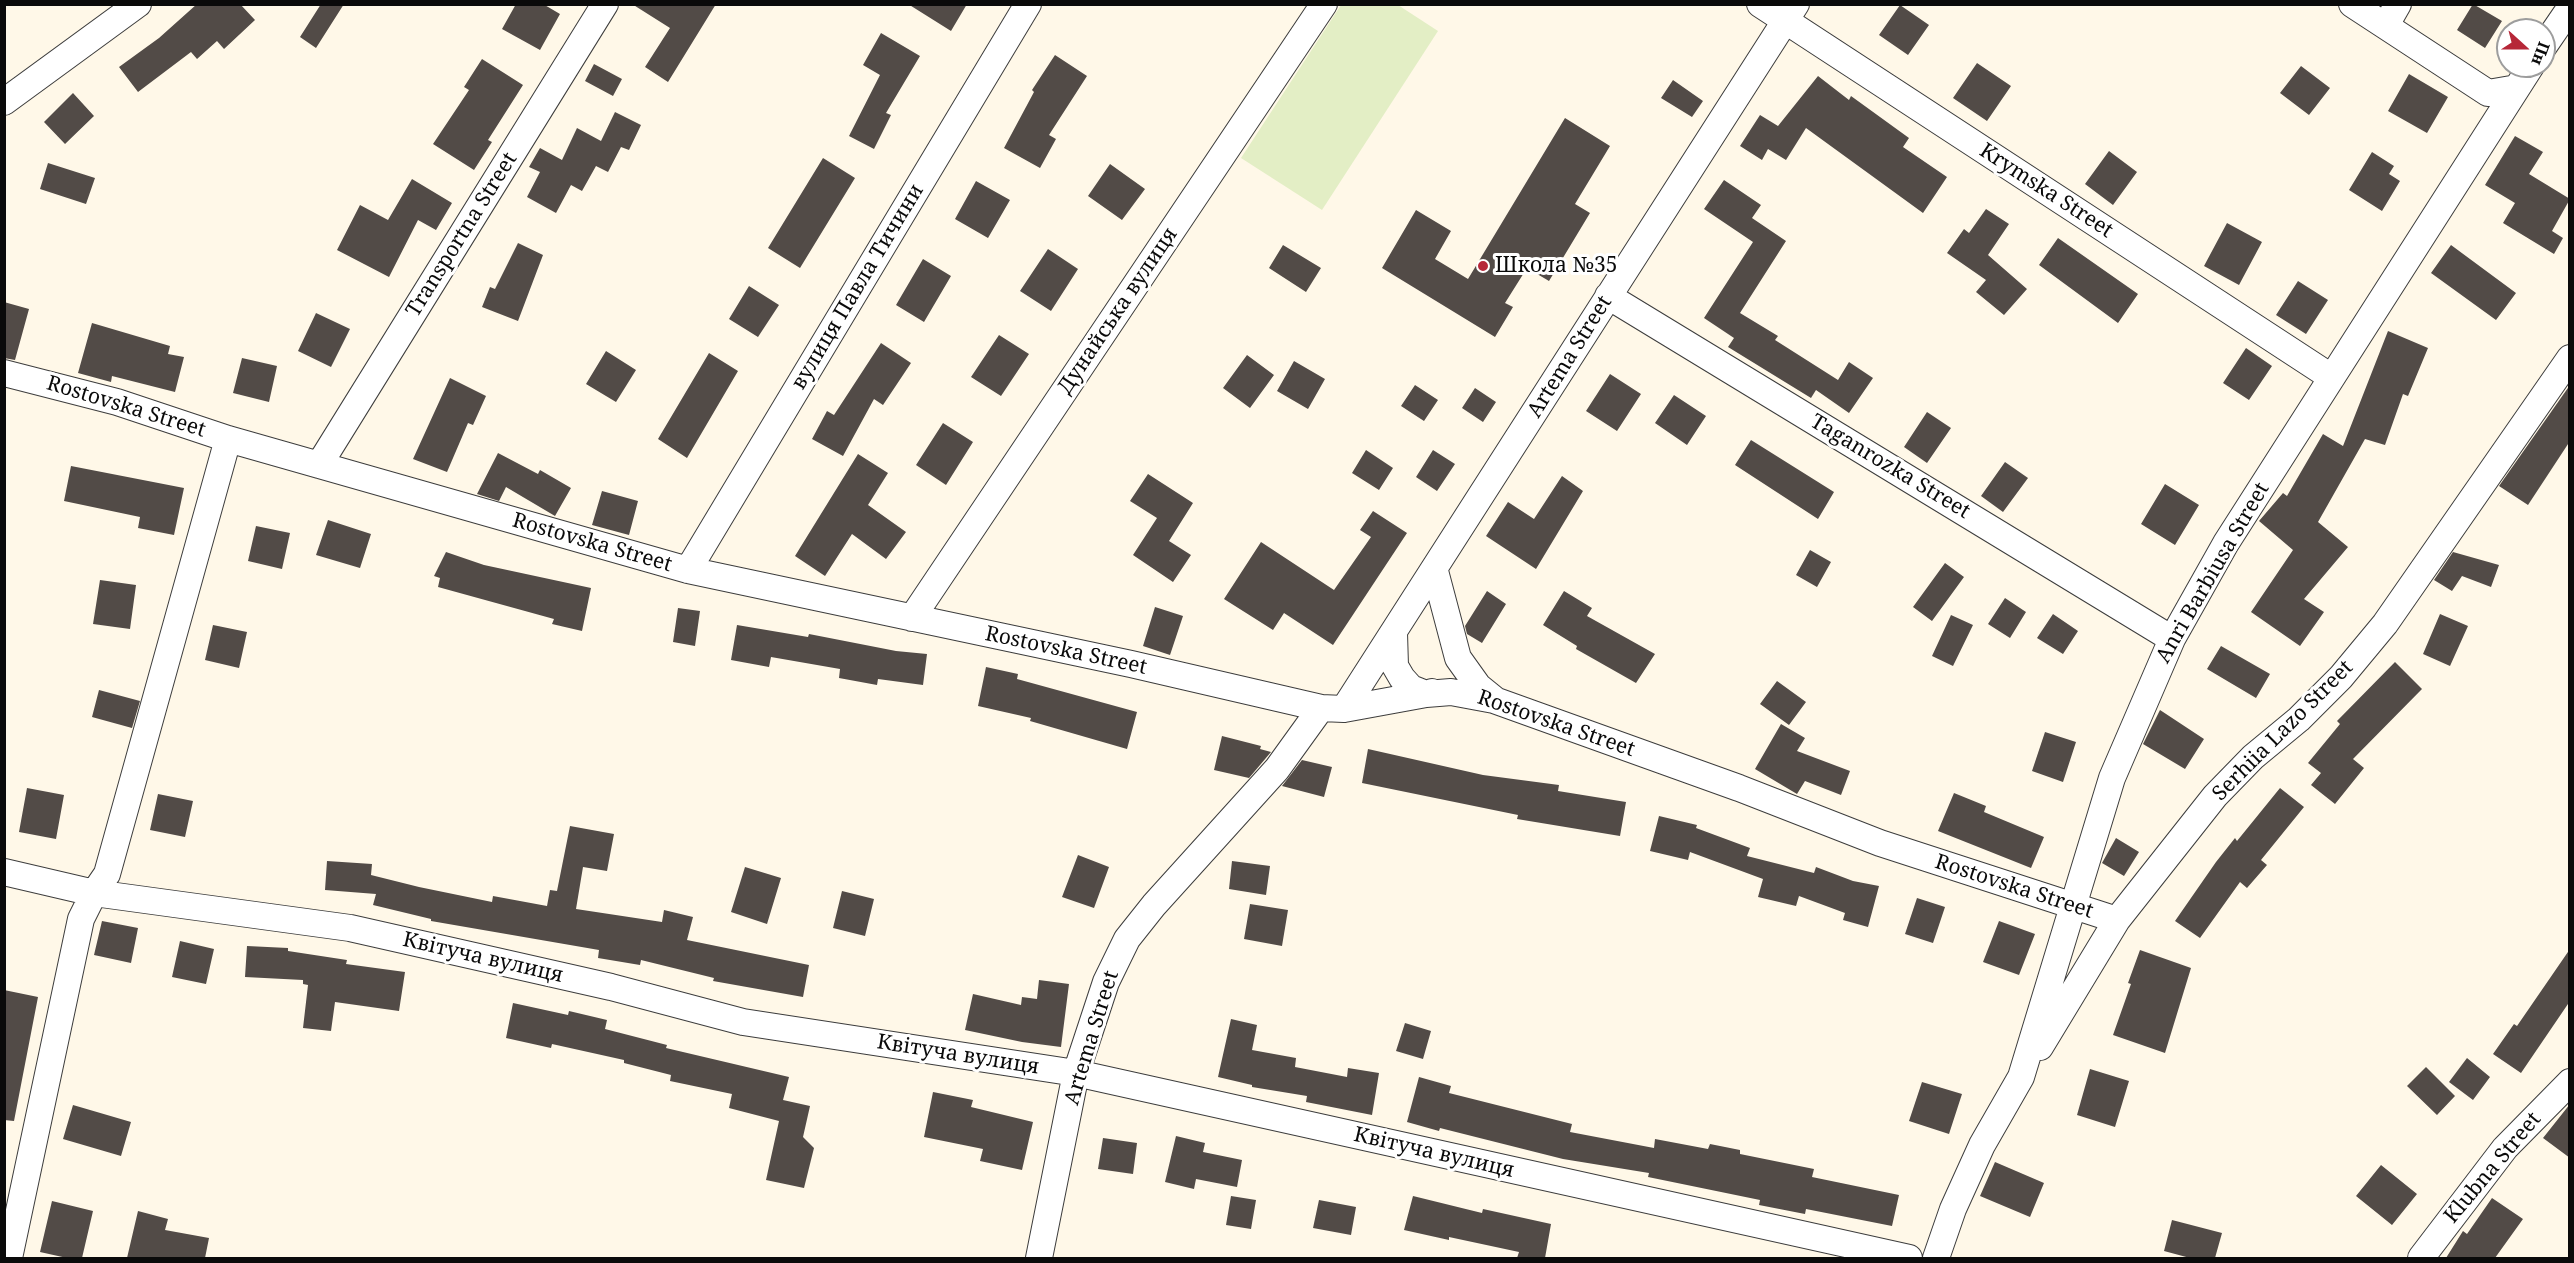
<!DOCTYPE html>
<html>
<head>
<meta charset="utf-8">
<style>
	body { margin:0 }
	#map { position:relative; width:2574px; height:1263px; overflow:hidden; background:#fff8e8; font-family:"Noto Serif",serif }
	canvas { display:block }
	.frame { position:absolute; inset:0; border:6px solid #0a0a0a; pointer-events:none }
	.north { position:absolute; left:2496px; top:18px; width:60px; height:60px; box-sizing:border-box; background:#fff; border:2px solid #9d9d9d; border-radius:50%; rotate:111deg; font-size:16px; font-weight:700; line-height:24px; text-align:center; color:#0a0a0a }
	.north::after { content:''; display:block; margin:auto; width:21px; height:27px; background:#b62738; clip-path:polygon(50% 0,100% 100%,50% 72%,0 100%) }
</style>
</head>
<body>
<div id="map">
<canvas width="2574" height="1263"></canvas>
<div class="frame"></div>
<div class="north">Пн</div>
</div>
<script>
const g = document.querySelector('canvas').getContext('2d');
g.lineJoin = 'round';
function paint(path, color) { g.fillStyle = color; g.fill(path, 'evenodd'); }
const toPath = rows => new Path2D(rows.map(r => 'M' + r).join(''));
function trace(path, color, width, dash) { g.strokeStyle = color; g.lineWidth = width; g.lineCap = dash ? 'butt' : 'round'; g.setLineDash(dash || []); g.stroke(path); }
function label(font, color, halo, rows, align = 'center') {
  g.font = font + ' "Noto Serif",serif'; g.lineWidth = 6; g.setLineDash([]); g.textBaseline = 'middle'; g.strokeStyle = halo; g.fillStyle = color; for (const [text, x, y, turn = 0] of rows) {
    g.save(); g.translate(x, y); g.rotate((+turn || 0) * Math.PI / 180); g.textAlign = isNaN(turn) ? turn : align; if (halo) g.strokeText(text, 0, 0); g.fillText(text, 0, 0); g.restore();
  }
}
paint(toPath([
	[1341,5,1398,5,1438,31,1322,210,1241,158]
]), '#e3eec5');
paint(toPath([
	[197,4,240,4,255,20,224,49,217,41,197,59,191,52,138,92,119,67,159,38],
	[321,4,344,4,316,48,300,37],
	[516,4,543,4,560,14,540,50,502,29],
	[632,4,716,4,668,82,645,67,670,28],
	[908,4,967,4,951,31],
	[2473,4,2502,21,2485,48,2457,30],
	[1900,5,1929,25,1908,55,1879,35],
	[881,33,920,56,886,113,891,115,874,149,849,136,880,75,863,65],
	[1055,55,1087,76,1049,135,1056,139,1040,168,1004,148,1034,92,1032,90],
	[482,59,523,85,488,140,492,142,474,170,433,144,469,90,464,87],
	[1977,63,2011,86,1987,121,1953,98],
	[594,64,622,79,613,96,585,81],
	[2301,66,2330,88,2309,115,2280,93],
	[2409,74,2448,97,2427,133,2388,111],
	[1818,76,1849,100,1851,96,1909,138,1903,147,1947,177,1923,213,1806,128,1786,160,1768,149,1762,160,1740,146,1760,115,1778,126],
	[1673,80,1703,101,1692,117,1661,98],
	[73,93,94,116,65,144,44,122],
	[615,112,641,125,629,150,621,147,608,172,596,166,582,191,571,185,556,213,527,197,540,172,529,167,540,148,562,160,577,128,601,141],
	[1565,118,1610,146,1575,204,1590,213,1549,281,1527,268,1505,303,1513,307,1495,337,1382,268,1416,210,1451,231,1435,259,1468,279],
	[2515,136,2543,152,2529,174,2570,199,2552,231,2563,238,2554,254,2503,223,2515,203,2485,185],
	[2109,151,2137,172,2113,205,2085,184],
	[2372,152,2394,166,2389,174,2400,181,2382,211,2349,190],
	[823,158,855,178,800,268,768,248],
	[48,163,95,178,86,204,40,189],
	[1110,164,1145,189,1122,220,1088,196],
	[412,179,452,203,436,230,418,220,389,277,337,250,360,205,388,220],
	[1724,180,1761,205,1752,218,1786,241,1740,313,1778,336,1775,340,1838,380,1849,362,1873,378,1849,413,1816,390,1811,398,1728,347,1734,338,1704,318,1753,242,1704,209],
	[976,181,1010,200,988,238,955,219],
	[1986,209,2009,224,1988,255,2027,289,2004,315,1976,292,1986,280,1947,253,1964,229,1969,233],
	[2227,223,2262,242,2239,285,2204,266],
	[2058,238,2138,294,2118,323,2039,265],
	[518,243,543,255,518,321,482,307,490,287,495,289],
	[1283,245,1321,268,1306,292,1269,268],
	[2451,245,2516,293,2496,320,2431,273],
	[1048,249,1078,269,1051,311,1020,291],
	[923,259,951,276,924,322,896,305],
	[2298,281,2328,300,2306,334,2276,315],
	[749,286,779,305,758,337,729,319],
	[4,302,29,309,15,360,4,358],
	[316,313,350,329,331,367,298,351],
	[92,323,170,346,168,354,184,357,175,392,112,376,111,382,78,373],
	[2388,331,2428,348,2408,396,2403,394,2385,445,2365,439,2318,522,2348,547,2304,599,2324,612,2300,646,2251,612,2293,550,2259,521,2283,493,2287,496,2323,434,2343,446],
	[999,335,1029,354,1001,396,971,377],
	[881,343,911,363,883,405,874,399,843,456,812,439,827,411,834,415],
	[2246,348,2272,366,2249,400,2223,383],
	[606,351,636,370,616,402,586,384],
	[709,353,738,371,687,458,658,439],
	[1247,355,1274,375,1250,408,1223,388],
	[242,358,277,366,269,402,233,393],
	[1294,361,1325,379,1308,409,1277,391],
	[1610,374,1641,394,1617,431,1586,411],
	[450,378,486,396,473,425,468,423,447,472,413,459],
	[1415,385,1438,400,1424,421,1401,406],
	[2570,385,2570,441,2528,505,2499,486],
	[1475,388,1496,402,1483,422,1462,408],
	[1674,395,1706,416,1687,445,1655,423],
	[1927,412,1951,428,1927,463,1904,447],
	[943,423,973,442,946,485,916,465],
	[1751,440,1834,492,1818,519,1735,465],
	[1366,450,1393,468,1379,490,1352,473],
	[1433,450,1455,464,1437,491,1416,477],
	[498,453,538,474,540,470,571,488,555,516,506,487,499,501,477,494],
	[858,454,888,473,868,505,906,532,886,559,852,534,825,576,795,556],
	[2005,462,2028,478,2003,512,1981,496],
	[71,466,184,488,174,535,138,528,140,517,64,501],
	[1148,474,1193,503,1169,541,1191,555,1173,582,1133,555,1157,518,1130,501],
	[1562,476,1583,491,1536,569,1486,536,1508,502,1534,519],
	[2165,484,2199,505,2175,545,2141,524],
	[602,491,638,501,629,535,592,525],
	[1373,511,1407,533,1333,645,1284,613,1273,630,1224,599,1261,542,1334,590,1371,537,1360,530],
	[328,520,371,534,360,568,316,555],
	[256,526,290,533,282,569,248,561],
	[1810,550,1831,562,1817,587,1796,575],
	[446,552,484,565,591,588,582,631,552,624,554,619,438,587,440,578,434,576],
	[2453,552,2499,565,2491,587,2462,576,2452,591,2434,580],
	[1945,563,1964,577,1932,621,1913,607],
	[100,580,136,585,130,629,93,624],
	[1487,591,1506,604,1482,643,1467,634,1465,626],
	[1564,591,1592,608,1587,616,1655,654,1636,683,1576,649,1577,646,1543,625],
	[2005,598,2026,612,2010,638,1988,624],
	[1155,607,1183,616,1170,655,1143,646],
	[678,608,700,611,695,646,673,642],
	[2053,614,2078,631,2063,654,2037,638],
	[2440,614,2468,626,2450,666,2423,654],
	[1951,615,1973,625,1953,666,1932,656],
	[213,625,247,632,239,668,205,660],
	[737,625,808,637,809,634,896,651,927,654,923,685,878,679,877,685,839,678,840,669,771,657,769,667,731,660],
	[2221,646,2270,674,2256,698,2207,669],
	[2395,662,2422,689,2353,759,2364,768,2335,804,2311,785,2321,773,2308,763,2340,724,2337,721],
	[986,667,1018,674,1017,679,1137,712,1127,749,1030,721,1031,718,978,706],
	[1777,681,1806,702,1789,725,1760,704],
	[99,690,140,701,132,728,92,717],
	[2160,710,2204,739,2185,769,2143,744],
	[1781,724,1805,738,1797,751,1850,771,1841,795,1805,781,1797,794,1755,769],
	[2045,732,2076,742,2063,782,2032,771],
	[1222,736,1261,746,1260,749,1271,752,1249,778,1214,770],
	[1368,749,1483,775,1559,785,1558,791,1626,802,1620,836,1517,819,1518,815,1362,783],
	[1302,760,1332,767,1324,797,1282,786],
	[27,788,64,795,56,839,19,832],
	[2280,788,2304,807,2261,860,2267,865,2247,888,2240,882,2200,938,2175,921,2216,862,2235,838,2237,841],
	[1954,793,1986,806,1984,812,2044,837,2031,868,1938,831],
	[158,794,193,801,185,837,150,830],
	[1659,816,1697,825,1696,828,1750,848,1747,856,1814,873,1816,867,1853,881,1879,886,1868,927,1843,920,1845,913,1799,896,1796,906,1758,897,1763,879,1690,852,1688,860,1650,851],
	[570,826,614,834,607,871,583,867,576,909,662,922,664,910,693,917,687,940,809,965,803,997,713,981,714,978,641,960,640,965,598,958,599,950,431,921,431,919,373,905,376,894,325,890,327,861,372,864,371,875,419,887,492,902,493,896,547,906,550,890,557,891],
	[2116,838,2139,852,2124,876,2102,863],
	[1078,855,1109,867,1094,908,1062,897],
	[1232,861,1270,866,1266,895,1229,889],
	[745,867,781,878,767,924,731,912],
	[842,891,874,899,865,936,833,928],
	[1917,898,1945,907,1933,943,1905,934],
	[1250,904,1288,910,1282,946,1244,939],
	[102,921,138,928,131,963,94,955],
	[1999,921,2035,934,2019,975,1983,962],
	[180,941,214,949,206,984,172,977],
	[247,946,288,948,288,951,347,960,346,964,405,972,399,1011,335,1002,331,1031,303,1028,308,985,303,984,303,980,245,977],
	[2570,949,2570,1001,2521,1073,2493,1054,2514,1024,2517,1026],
	[2140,950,2191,968,2165,1053,2113,1035,2131,984,2128,983],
	[1039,980,1069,984,1061,1047,1022,1042,965,1030,973,994,1021,1005,1022,997,1037,999],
	[4,990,38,997,14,1121,4,1120],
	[513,1003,568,1015,569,1011,607,1020,605,1029,667,1045,666,1048,789,1077,783,1100,810,1106,803,1137,814,1148,804,1188,766,1180,779,1121,729,1108,732,1094,670,1081,671,1075,624,1063,624,1060,552,1044,551,1048,506,1038],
	[1231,1019,1257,1025,1252,1050,1296,1058,1295,1067,1347,1077,1348,1068,1379,1073,1372,1115,1306,1102,1307,1096,1252,1087,1252,1085,1218,1077],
	[1405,1023,1431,1031,1423,1059,1396,1051],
	[2467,1058,2490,1077,2473,1100,2449,1082],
	[2426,1067,2455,1096,2437,1115,2407,1086],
	[2090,1069,2129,1081,2115,1127,2077,1115],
	[1419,1077,1451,1086,1449,1093,1572,1124,1570,1132,1654,1148,1655,1139,1708,1149,1710,1144,1740,1150,1740,1154,1814,1169,1812,1177,1899,1195,1892,1226,1806,1209,1805,1214,1759,1205,1760,1200,1648,1177,1649,1173,1563,1159,1440,1128,1439,1131,1407,1122],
	[1922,1082,1962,1094,1949,1134,1909,1121],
	[933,1092,973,1100,971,1107,1033,1122,1022,1170,980,1161,983,1149,924,1137],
	[2570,1104,2570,1158,2543,1138],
	[73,1105,131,1122,121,1156,63,1139],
	[1176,1136,1205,1143,1203,1152,1242,1160,1237,1187,1196,1179,1194,1189,1165,1182],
	[1103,1138,1137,1143,1133,1174,1098,1169],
	[1995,1162,2044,1183,2030,1217,1980,1196],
	[2381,1165,2417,1194,2392,1225,2356,1196],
	[1231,1196,1256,1200,1251,1229,1226,1225],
	[1413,1196,1482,1213,1483,1209,1551,1224,1545,1258,1517,1258,1519,1252,1449,1237,1449,1240,1404,1230],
	[2492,1198,2523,1219,2495,1258,2446,1258,2463,1231,2467,1234],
	[1319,1200,1356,1207,1351,1235,1313,1228],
	[52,1201,93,1211,82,1258,67,1258,40,1252],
	[138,1211,168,1219,165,1230,209,1238,205,1258,127,1258],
	[2172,1220,2222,1233,2215,1258,2190,1258,2164,1251]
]), '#524b47');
const street = toPath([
	[1760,4,2331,377],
	[2352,4,2488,93,2517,88],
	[2386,25,2398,4],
	[2544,46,2570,8],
	[4,102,138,4],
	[1608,296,2172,639],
	[4,373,117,402,228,439,688,570,1131,664,1321,708,1344,709,1426,694,1451,692,1494,700,1739,788,1880,843,2117,920],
	[319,465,605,4],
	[688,570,1028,4],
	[1435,571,1458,658,1478,686,1494,699],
	[912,618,1324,4],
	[1394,633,1395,666,1402,678,1411,688,1426,694,1432,692],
	[1344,709,1796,4],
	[4,872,94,893,350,928,611,987,743,1022,1076,1073,1909,1258],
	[2040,1047,2117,920,2215,796,2253,757,2299,719,2341,677,2385,624,2570,358],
	[9,1258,81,919,94,893,107,874,228,439],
	[1039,1258,1076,1073,1106,982,1127,939,1154,905,1277,769,1321,708],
	[1936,1258,1953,1209,1982,1145,2021,1077,2112,778,2172,639,2226,543,2531,66],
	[2421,1258,2505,1148,2570,1082]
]);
trace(street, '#3d3d3d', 28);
trace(street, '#fff', 26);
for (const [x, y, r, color] of [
	[1483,266,6,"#b62738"]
]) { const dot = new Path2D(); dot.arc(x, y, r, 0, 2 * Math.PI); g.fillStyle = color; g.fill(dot); trace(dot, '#fff', 2); }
label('21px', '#0a0a0a', '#fff', [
	["Krymska Street",2046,191,33],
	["Transportna Street",462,235,-58],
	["вулиця Павла Тичини",858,287,-59],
	["Дунайська вулиця",1118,311,-56],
	["Artema Street",1570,357,-58],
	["Rostovska Street",126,407,17],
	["Taganrozka Street",1890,467,31],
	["Rostovska Street",592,543,16],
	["Anri Barbiusa Street",2213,573,-60],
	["Rostovska Street",1066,651,12],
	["Rostovska Street",1556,724,19],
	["Serhiia Lazo Street",2283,731,-45],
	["Rostovska Street",2014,887,18],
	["Квітуча вулиця",483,958,13],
	["Artema Street",1092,1038,-73],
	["Квітуча вулиця",958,1055,9],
	["Квітуча вулиця",1434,1153,13],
	["Klubna Street",2493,1168,-50]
]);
label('21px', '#0a0a0a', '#fff', [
	["Школа №35",1495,266]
], 'left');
</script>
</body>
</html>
